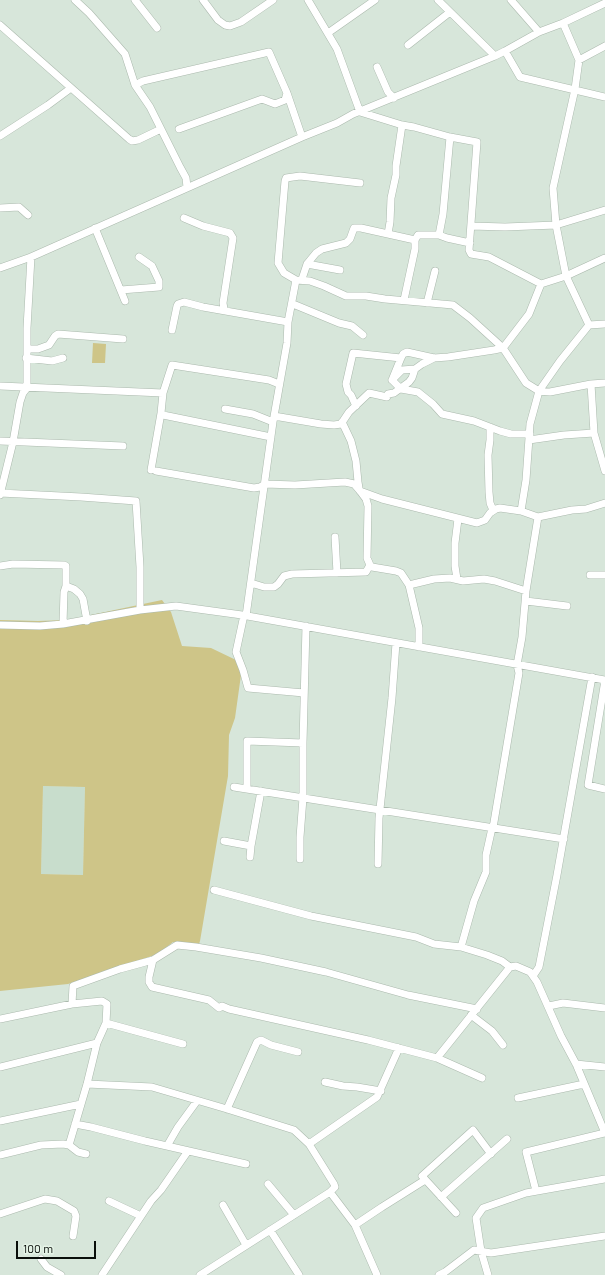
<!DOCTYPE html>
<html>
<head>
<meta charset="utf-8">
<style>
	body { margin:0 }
	#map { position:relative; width:605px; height:1275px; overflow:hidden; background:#d7e6da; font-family:Barlow,sans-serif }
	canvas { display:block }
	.scale { position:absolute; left:16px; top:1241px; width:80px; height:18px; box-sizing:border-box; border:2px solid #090e0a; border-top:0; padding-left:5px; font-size:12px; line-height:14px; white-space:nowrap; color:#090e0a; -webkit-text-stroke:3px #e5f4e7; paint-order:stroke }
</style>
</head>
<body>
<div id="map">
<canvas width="605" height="1275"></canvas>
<div class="scale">100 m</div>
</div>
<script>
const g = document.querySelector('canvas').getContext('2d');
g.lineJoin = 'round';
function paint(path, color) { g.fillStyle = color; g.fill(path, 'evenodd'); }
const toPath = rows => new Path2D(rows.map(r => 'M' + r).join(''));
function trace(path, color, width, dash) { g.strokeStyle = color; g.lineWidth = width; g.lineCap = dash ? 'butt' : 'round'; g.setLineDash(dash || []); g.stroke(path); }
paint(toPath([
	[43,786,85,787,83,875,41,874]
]), '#c8ddcc');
paint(toPath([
	[93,343,106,344,105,363,92,363],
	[162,600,171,612,182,646,211,648,236,660,241,675,235,718,229,735,228,776,200,941,199,944,173,942,158,954,68,984,0,991,0,620,38,621,67,620],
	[43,786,85,787,83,875,41,874]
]), '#cec588');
const minor = toPath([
	[75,0,89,13,125,54,135,85,150,107,180,167,186,178,187,187],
	[135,0,157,28],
	[203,0,218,20,225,25,230,26,241,22,273,0],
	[308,0,337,49,360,112,402,125,414,127,450,137,477,142,469,250,471,254,489,257,541,284,566,276,605,258],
	[438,0,495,56],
	[511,0,539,32],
	[563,23,539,32,505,51,520,77,605,97],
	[0,25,129,139,132,141,138,140,161,129],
	[328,33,375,0],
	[408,45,450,12],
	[579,60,605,46],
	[377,67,388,92,394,98],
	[135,85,143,81,269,52,287,93,302,137],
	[179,129,262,99,275,104,285,100,287,93],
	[0,136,48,105,71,88],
	[360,183,300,176,286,178,285,181,278,263,284,273,296,280,310,281,324,286,346,296,366,296,385,299,453,305,470,318,503,348,526,383,539,391,550,392,591,384,605,383],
	[0,208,19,207,28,215],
	[184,218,203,226,230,233,233,238,223,303,224,309],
	[471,226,505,227,556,225,605,210],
	[95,228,125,301],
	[388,234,390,222,391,198,396,175,396,166,402,125],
	[439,235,443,214,450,137],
	[307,264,340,270],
	[0,268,31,257,302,137,337,123,353,114,495,56,505,51],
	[302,279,307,264,316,253,322,249,346,243,350,239,354,228,361,228,415,240],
	[121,290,159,287,159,281,152,266,139,257],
	[404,300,415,249,415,240,418,235,439,235,447,238,470,243],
	[427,303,435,271],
	[293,304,339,323,352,326,363,335],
	[589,325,605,324],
	[172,330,177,306,178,304,184,302,203,307,288,322],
	[27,349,38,349,49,345,55,336,58,334,123,339],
	[26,358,52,361,63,358],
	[395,377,402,370,415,369],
	[392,380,401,358,403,354,407,352,434,358,448,357,494,350,503,348,529,314,541,284],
	[392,380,401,389,418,392,433,404,442,414,474,421,500,431,511,434,530,434],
	[591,384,594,433,605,471],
	[0,386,163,393],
	[356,406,351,395,348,392,346,384,353,353,401,358],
	[225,409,253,414,273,422],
	[274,416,321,424,334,425,341,424,349,412,369,393,387,397,388,394,394,393,409,382,412,378,415,369,422,364,434,358],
	[342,422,351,441,356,461,358,482,359,488],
	[490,427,490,440,488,455,489,492,490,503,493,510],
	[271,437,163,415,161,413,163,393,172,365,269,380,279,384],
	[529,440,564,435,594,433],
	[0,441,123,446],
	[151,470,161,413],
	[156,471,254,488,260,487,265,484,295,485,345,482,354,484,360,491,366,499,368,506,367,558,370,565,366,572,292,574,284,576,278,584,274,587,264,587,251,583],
	[360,491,382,499,477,523,485,520,490,513,496,509,500,508,521,511],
	[0,493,81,497,136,501,140,567,140,610],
	[0,495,13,442,20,402,23,393,27,388,27,328,31,257],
	[538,517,572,510,586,509,605,503],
	[335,537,337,573],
	[370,565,372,567,396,571,401,573,409,585,419,628,419,647],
	[0,566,13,564,64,565,66,566,66,586,64,592,63,624],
	[590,575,605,575],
	[457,579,455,566,455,543,458,519],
	[409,585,434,579,450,578,463,581,484,579,495,581,526,591],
	[66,586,74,589,80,594,83,599,87,621],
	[526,601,567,606],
	[244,615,236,652,243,670,248,688,304,693],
	[246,616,273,422,287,343,288,322,296,280],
	[0,625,40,626,63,624,140,610,176,606,242,615,605,680],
	[605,680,588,785,605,789],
	[234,787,564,839],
	[247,789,247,741,303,743],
	[493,828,519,673,517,665,522,637,526,591,538,517,521,511,526,480,530,424,539,391,560,361,589,325,566,276,556,225,553,188,575,89,579,60,563,23,605,3],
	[224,841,251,846,261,791],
	[250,857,251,846],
	[300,859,300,837,303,798,303,743,306,626],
	[378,864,379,818,392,698,396,643],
	[214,890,311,916,416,937,434,944,461,947,487,955,502,961,510,967],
	[461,947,474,901,486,872,486,855,492,828],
	[153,960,149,977,149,982,152,987,209,1000,219,1008,222,1006,229,1009,368,1040,437,1058,482,1078],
	[533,976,539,967,557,875,592,677],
	[72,1004,73,986,120,969,153,960,177,945,196,947,261,958,326,972,408,995,477,1009],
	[549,1006,563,1003,605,1008],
	[471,1015,492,1031,503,1045],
	[0,1019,72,1004,102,1001,107,1004,106,1023,97,1043,87,1084,69,1145],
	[106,1023,183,1044],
	[437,1058,510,967,516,966,530,972,537,982,561,1036,576,1064,605,1133],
	[576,1064,605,1067],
	[0,1067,97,1043],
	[325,1082,343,1086,357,1087,381,1091],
	[87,1084,152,1087,227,1109,294,1130,309,1144,334,1184,335,1187,330,1192,200,1275],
	[518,1098,584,1084],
	[227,1109,257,1042,261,1040,271,1045,298,1052],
	[0,1121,81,1104],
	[75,1124,91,1127,145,1141,246,1164],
	[309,1144,377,1097,399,1048],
	[167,1146,178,1127,197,1101],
	[0,1155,41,1145,63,1144,69,1145,78,1152,86,1154],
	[268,1184,294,1215],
	[536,1191,526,1152,605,1133],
	[330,1192,355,1225,377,1275],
	[441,1197,507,1139],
	[109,1201,141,1216],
	[223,1205,246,1245],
	[456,1213,422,1176,473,1130,491,1154],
	[0,1214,45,1199,57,1201,74,1211,76,1216,73,1236],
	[355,1225,382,1207,425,1180],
	[270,1230,299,1275],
	[41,1259,47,1267,61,1275],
	[102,1275,151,1201,161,1190,188,1151],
	[439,1275,445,1272,474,1250,491,1253,605,1236],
	[488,1275,481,1251,476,1218,483,1208,526,1193,605,1179]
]);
trace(minor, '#abb9ad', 8);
trace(minor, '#fff', 7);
</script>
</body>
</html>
